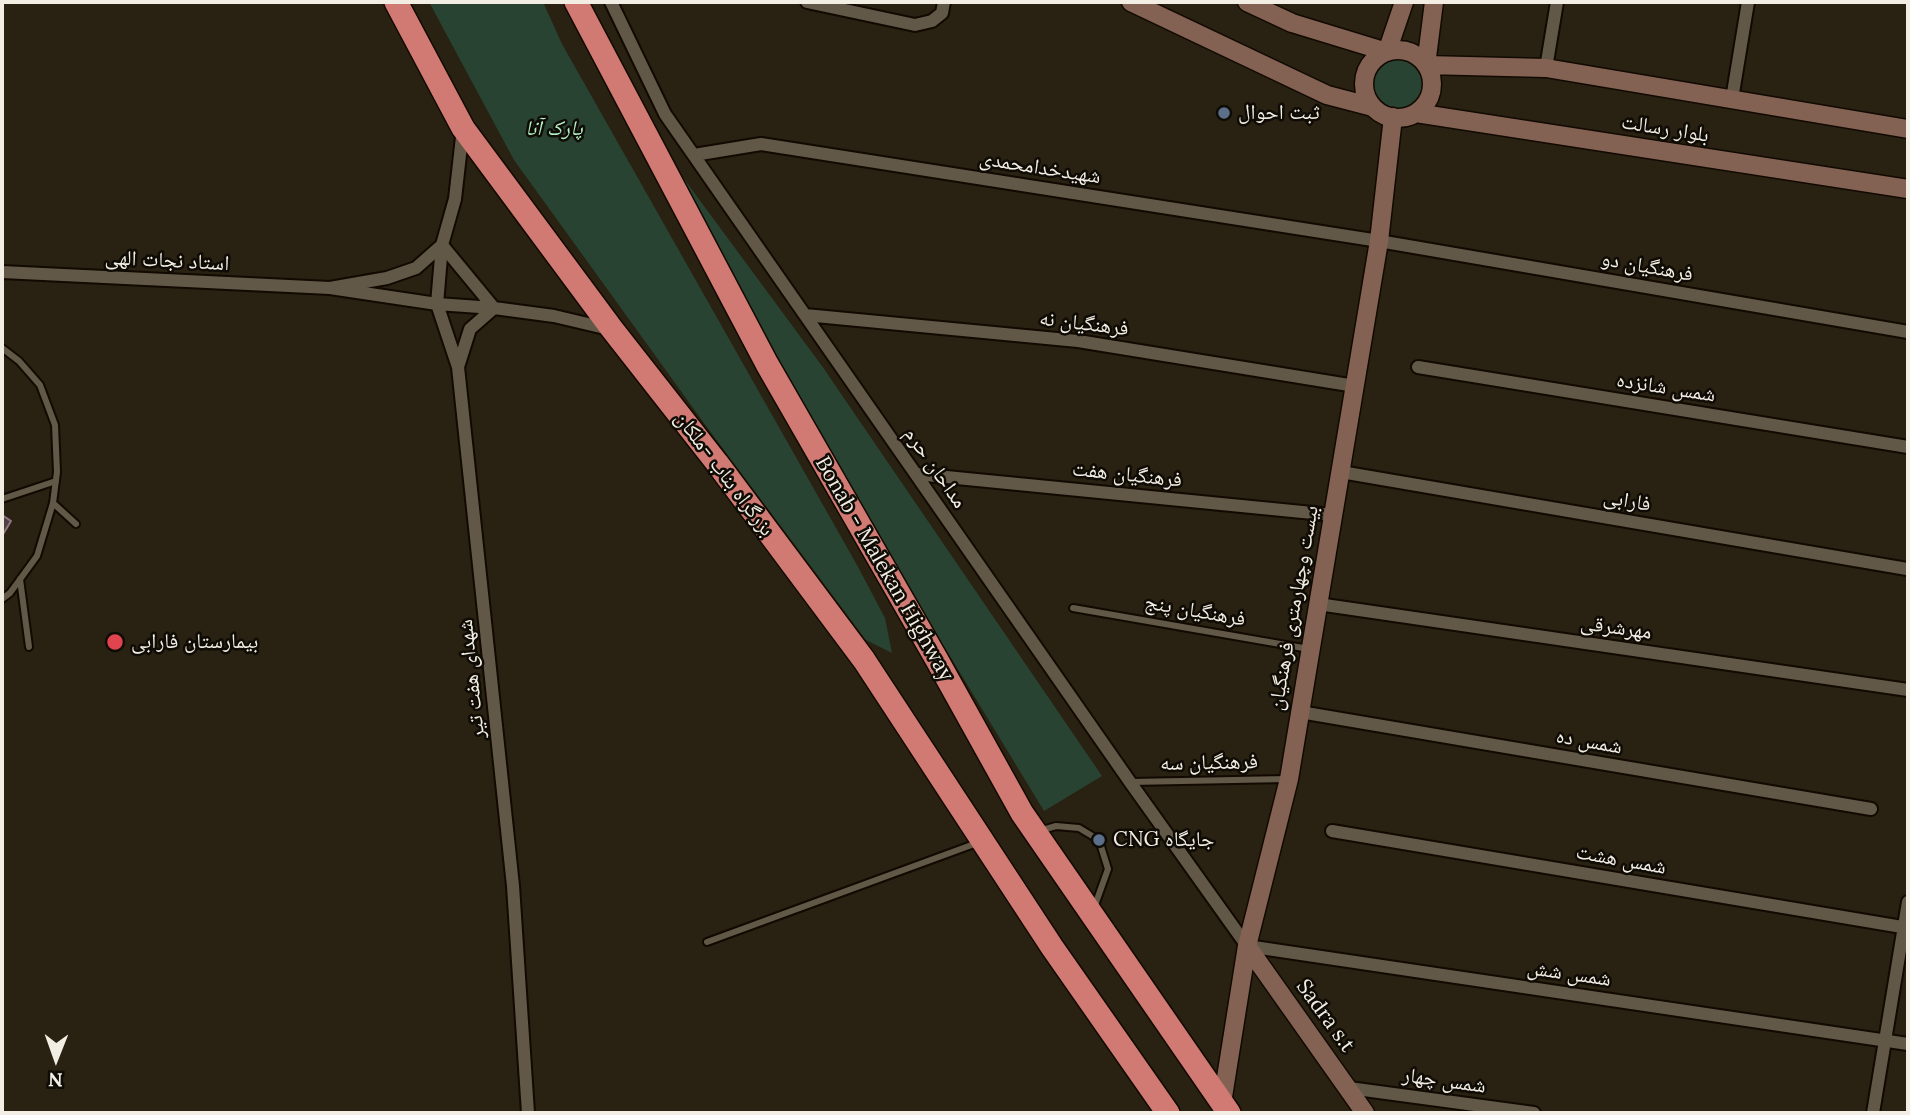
<!DOCTYPE html>
<html>
<head>
<meta charset="utf-8">
<style>
	body { margin:0 }
	#map { position:relative; width:1910px; height:1115px; overflow:hidden; background:#292112; font-family:Lora,serif }
	canvas { display:block }
	.frame { position:absolute; inset:0; border:4px solid #f3eee4; pointer-events:none }
	.north { position:absolute; left:21px; top:1024px; width:70px; height:70px; -webkit-text-stroke:5px #0f0b05; paint-order:stroke; rotate:181deg; font-size:19px; font-weight:700; line-height:28px; text-align:center; color:#f3eee4 }
	.north::after { content:''; display:block; margin:auto; width:24px; height:32px; background:#f3eee4; clip-path:polygon(50% 0,100% 100%,50% 72%,0 100%) }
</style>
</head>
<body>
<div id="map">
<canvas width="1910" height="1115"></canvas>
<div class="frame"></div>
<div class="north">N</div>
</div>
<script>
const g = document.querySelector('canvas').getContext('2d');
g.lineJoin = 'round';
function paint(path, color) { g.fillStyle = color; g.fill(path, 'evenodd'); }
const toPath = rows => new Path2D(rows.map(r => 'M' + r).join(''));
function trace(path, color, width, dash) { g.strokeStyle = color; g.lineWidth = width; g.lineCap = dash ? 'butt' : 'round'; g.setLineDash(dash || []); g.stroke(path); }
function label(font, color, halo, rows, align = 'center') {
  g.font = font + ' Lora,"Noto Naskh Arabic",serif'; g.lineWidth = 5; g.setLineDash([]); g.textBaseline = 'middle'; g.strokeStyle = halo; g.fillStyle = color; for (const [text, x, y, turn = 0] of rows) {
    g.save(); g.translate(x, y); g.rotate((+turn || 0) * Math.PI / 180); g.textAlign = isNaN(turn) ? turn : align; if (halo) g.strokeText(text, 0, 0); g.fillText(text, 0, 0); g.restore();
  }
}
paint(toPath([
	[429,2,543,2,562,44,857,565,885,618,892,653,866,640,709,430,514,160],
	'1373 84a25 25 0 1 1 50 0a25 25 0 1 1-50 0Z',
	[659,145,822,366,1102,776,1044,811,875,533,773,360]
]), '#294332');
const building = toPath([
	[2,515,11,521,2,536,2,515]
]);
paint(building, '#503e46');
trace(building, '#8c7781', 2);
const lane = toPath([
	[2,348,19,361,40,385,55,425,57,472,53,503,37,556,10,593,2,599],
	[2,499,56,481],
	[53,503,76,524],
	[20,579,29,647],
	[1073,608,1309,649],
	[1130,782,1287,779],
	[1039,831,1056,826,1079,828,1099,840,1108,869,1094,908],
	[707,942,977,843]
]);
const street = toPath([
	[611,2,665,114,1130,782,1247,946,1908,1044],
	[807,2,915,25,932,21,942,13,944,2],
	[1546,68,1557,2],
	[1732,99,1748,2],
	[463,128,455,199,442,245,416,268,387,278,330,288,437,304,494,308,554,316,609,329],
	[694,155,761,144,1379,241,1908,332],
	[442,245,437,304,458,367,513,886,528,1113],
	[442,245,494,308],
	[2,272,330,288],
	[805,315,1078,341,1355,386],
	[458,367,470,329,494,308],
	[1418,367,1908,447],
	[1341,472,1907,569],
	[916,474,1333,515],
	[1318,604,1908,690],
	[1300,712,1871,809],
	[1332,831,1908,928],
	[1349,1088,1534,1113],
	[1873,1113,1908,902]
]);
const secondary = toPath([
	[1131,2,1327,95,1373,107],
	[1247,2,1292,23,1387,52,1404,2],
	[1434,2,1426,65,1546,68,1908,129],
	'1364 84a34 34 0 1 1 68 0a34 34 0 1 1-68 0Z',
	[1416,113,1908,189],
	[1247,946,1365,1113],
	[1222,1103,1247,946,1289,779,1379,241,1393,117]
]);
const highway = toPath([
	[396,2,463,128,612,329,717,463,864,660,1052,947,1168,1113],
	[576,2,767,364,937,660,1022,813,1229,1113]
]);
trace(lane, '#120a01', 10);
trace(street, '#120a01', 16);
trace(secondary, '#120a01', 21);
trace(highway, '#120a01', 26);
trace(lane, '#625847', 6);
trace(street, '#625847', 12);
trace(secondary, '#836254', 18);
trace(highway, '#d17a74', 23);
for (const [x, y, r, color] of [
	[1224,113,7,"#5c6f8a"],
	[115,642,9,"#e0444e"],
	[1099,840,7,"#5c6f8a"]
]) { const dot = new Path2D(); dot.arc(x, y, r, 0, 2 * Math.PI); g.fillStyle = color; g.fill(dot); trace(dot, '#0f0b05', 2.5); }
label('21px', '#f3eee4', '#0f0b05', [
	["ثبت احوال",1238,113],
	["بیمارستان فارابی",131,642],
	["CNG جایگاه",1113,840]
], 'left');
label('italic 21px', '#b3f1c6', '#0f0b05', [
	["پارک آنا",554,129]
]);
label('21px', '#f3eee4', '#0f0b05', [
	["بلوار رسالت",1665,129,9],
	["شهیدخدامحمدی",1040,168,9],
	["استاد نجات الهی",167,261,3],
	["فرهنگیان دو",1647,267,10],
	["فرهنگیان نه",1084,324,7],
	["شمس شانزده",1666,388,9],
	["مداحان حرم",935,468,55],
	["بزرگراه بناب -ملکان",724,474,53],
	["فرهنگیان هفت",1127,475,6],
	["فارابی",1627,501,10],
	["Bonab - Malekan Highway",884,569,60],
	["بیست وچهارمتری فرهنگیان",1294,608,-80],
	["فرهنگیان پنج",1195,611,10],
	["مهرشرقی",1616,628,8],
	["شهدای هفت تیر",472,679,-96],
	["شمس ده",1589,742,10],
	["فرهنگیان سه",1209,763,-1],
	["شمس هشت",1621,860,10],
	["شمس شش",1569,974,8],
	["Sadra s.t",1325,1016,54],
	["شمس چهار",1444,1081,8]
]);
</script>
</body>
</html>
